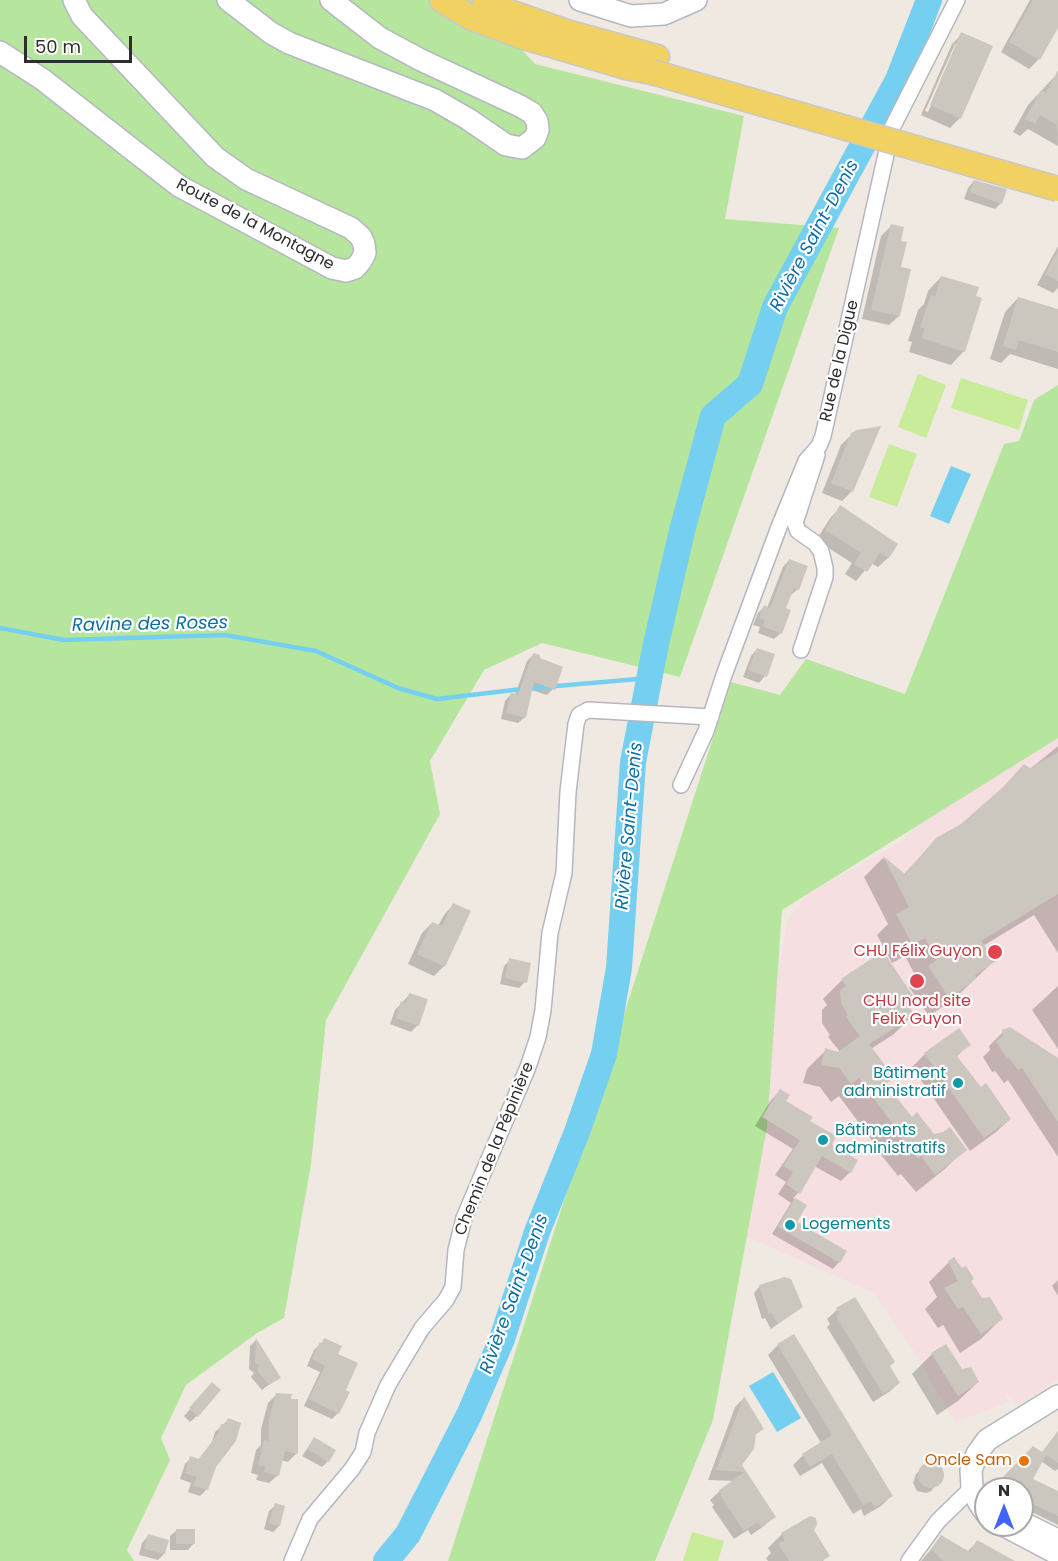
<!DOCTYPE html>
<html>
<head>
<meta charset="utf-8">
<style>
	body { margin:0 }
	#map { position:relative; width:1058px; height:1561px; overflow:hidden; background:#efe9e1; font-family:Poppins,sans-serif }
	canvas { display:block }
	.north { position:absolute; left:974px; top:1477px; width:60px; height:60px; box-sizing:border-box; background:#fff; border:2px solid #ababab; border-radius:50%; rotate:0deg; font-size:16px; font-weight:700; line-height:24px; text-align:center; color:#2e2e2e }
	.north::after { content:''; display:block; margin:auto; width:21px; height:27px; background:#4264fb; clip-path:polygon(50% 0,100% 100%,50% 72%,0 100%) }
	.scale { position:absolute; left:24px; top:36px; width:108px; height:27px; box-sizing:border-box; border:3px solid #2e2e2e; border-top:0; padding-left:8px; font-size:18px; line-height:21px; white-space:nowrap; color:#2e2e2e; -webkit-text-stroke:4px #fff; paint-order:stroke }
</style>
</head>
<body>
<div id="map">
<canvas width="1058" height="1561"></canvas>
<div class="north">N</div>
<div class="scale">50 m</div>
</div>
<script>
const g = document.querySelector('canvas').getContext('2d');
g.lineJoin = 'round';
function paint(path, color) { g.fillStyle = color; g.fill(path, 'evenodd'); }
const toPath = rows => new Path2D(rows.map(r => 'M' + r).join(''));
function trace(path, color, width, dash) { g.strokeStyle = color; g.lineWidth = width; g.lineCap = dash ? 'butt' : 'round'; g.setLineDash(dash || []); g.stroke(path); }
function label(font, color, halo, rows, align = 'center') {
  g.font = font + ' Poppins,sans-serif'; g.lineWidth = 4.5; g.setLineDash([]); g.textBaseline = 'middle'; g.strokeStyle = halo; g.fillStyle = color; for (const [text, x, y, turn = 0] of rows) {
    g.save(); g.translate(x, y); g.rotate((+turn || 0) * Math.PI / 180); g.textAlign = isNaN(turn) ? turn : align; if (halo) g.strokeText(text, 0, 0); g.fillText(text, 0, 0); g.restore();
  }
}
paint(toPath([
	[1058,592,1058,1380,1018,1405,1004,1391,1009,1402,955,1422,915,1353,874,1293,741,1234,767,1040,787,921,808,894,903,841,1030,673]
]), '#f5dfe0');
paint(toPath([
	[0,0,477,0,535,64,744,116,725,219,839,228,680,677,542,643,484,670,430,761,440,814,326,1020,311,1164,284,1318,257,1333,186,1385,161,1438,170,1460,127,1550,134,1561,0,1561],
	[1058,385,1058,738,782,910,767,1127,713,1420,655,1561,448,1561,731,682,780,695,806,659,905,694,1004,444,1019,441,1034,400]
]), '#b6e59e');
paint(toPath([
	[918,374,946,385,926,438,898,427],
	[961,378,1028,400,1019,430,951,408],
	[889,444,917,454,897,507,869,497],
	[692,1532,724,1541,718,1561,683,1561]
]), '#c9ec9a');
paint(toPath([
	[951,466,971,474,949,524,930,516],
	[773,1372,801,1418,777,1432,749,1386]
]), '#75cff0');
paint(toPath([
	[1030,0,1058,0,1058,25,1038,60,1029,69,1001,52],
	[962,34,960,118,950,128,921,115,952,44],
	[955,44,958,44,928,112,925,111],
	[1057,74,1058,146,1028,129,1020,136,1013,132,1028,105],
	[974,181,1001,203,995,209,964,199,968,188],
	[891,226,899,242,899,316,889,325,862,319,881,236],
	[1058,246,1058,288,1053,293,1037,285],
	[941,277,964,351,951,365,909,352,912,342,908,341,918,310,924,304,928,291],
	[1018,298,1058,310,1058,369,1010,354,1001,363,990,359,1005,312],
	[852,434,852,491,842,501,822,493,841,445],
	[841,507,896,544,888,558,878,567,871,563,856,581,845,574,852,563,816,540,831,517],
	[789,560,798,589,791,595,790,595,784,609,781,633,774,639,758,633,760,627,753,625,758,613,764,607,767,608,783,567],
	[757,649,765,676,759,683,743,677,751,656],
	[534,654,553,689,547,695,531,690,525,717,518,723,501,719,505,701,511,694,515,695,527,661],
	[1058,746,1058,953,1034,915,983,946,994,961,955,998,929,1016,909,987,917,979,905,956,892,963,877,935,888,924,864,877,883,858,903,875,937,839,962,825],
	[453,905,444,966,434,976,408,964,422,933,432,923,438,926,444,915],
	[510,960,525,982,519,988,500,984,504,966],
	[842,980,905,1002,913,1015,894,1034,871,1049,884,1085,911,1119,933,1136,965,1149,946,1168,916,1192,901,1174,898,1176,878,1151,879,1150,839,1096,831,1102,820,1087,803,1083,807,1069,826,1050,842,1054,828,1037,830,1035,822,1023,822,1010,827,1005,823,999],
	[1058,986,1058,1049,1032,1010],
	[410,994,418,1025,411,1032,390,1024,395,1010],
	[1003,1032,1058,1060,1058,1157,1008,1080,1004,1083,995,1071,992,1072,983,1057,990,1050,989,1046],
	[969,1044,956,1057,981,1089,1010,1119,996,1132,970,1151,912,1067,925,1054],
	[780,1091,784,1102,808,1122,850,1172,841,1181,814,1166,798,1193,793,1198,805,1205,795,1223,839,1262,833,1269,772,1234,791,1203,778,1194,786,1182,775,1175,793,1149,755,1126,771,1100],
	[949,1262,969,1281,981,1299,1001,1319,981,1339,960,1353,943,1325,938,1328,925,1309,937,1297,929,1282],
	[1058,1280,1058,1296,1052,1286],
	[760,1286,801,1307,771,1329,765,1318,762,1319,754,1293],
	[854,1299,899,1383,889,1392,873,1402,827,1327,830,1324,827,1319,837,1310],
	[256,1340,279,1377,262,1390,251,1377,254,1373,249,1369,250,1346],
	[325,1340,336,1355,344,1391,338,1413,332,1419,304,1406,320,1372,307,1366,314,1350],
	[778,1345,891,1496,881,1506,864,1516,861,1509,853,1514,822,1463,800,1476,793,1465,803,1455,821,1443,768,1355],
	[946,1346,961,1371,978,1382,958,1401,937,1415,912,1374,932,1354],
	[206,1391,197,1416,190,1422,184,1416],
	[276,1395,296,1454,288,1462,281,1460,278,1475,269,1483,256,1480,258,1475,251,1473,256,1450,261,1445,261,1429,268,1403],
	[744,1398,762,1429,754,1436,740,1465,774,1517,764,1526,751,1535,748,1530,734,1539,712,1507,714,1505,710,1500,720,1491,734,1481,708,1480,735,1407],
	[228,1420,206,1490,200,1496,188,1492,191,1483,180,1479,185,1464,191,1458,198,1460,212,1442,215,1432],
	[1058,1432,1058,1469,1055,1471,1041,1461,1031,1480,1058,1493,1058,1525,1022,1507,1022,1489,997,1489,999,1483,1033,1448,1042,1453],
	[314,1439,328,1461,322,1467,302,1456],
	[932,1463,940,1467,943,1476,931,1491,926,1493,917,1491,913,1483,916,1474,923,1467],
	[276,1505,279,1526,273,1532,264,1529,269,1511],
	[804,1520,828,1555,823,1561,768,1561,766,1558,771,1553,768,1548,782,1534],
	[177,1530,194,1543,188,1550,170,1550,170,1536],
	[148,1536,167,1541,164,1554,158,1560,139,1555,142,1543],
	[942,1537,967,1552,977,1542,997,1561,921,1561]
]), '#0003');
trace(toPath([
	[0,628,64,640,225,635,316,651,398,688,437,699,522,689,649,678]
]), '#75cff0', 4.5);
trace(toPath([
	[386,1561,408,1534,469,1415,502,1339,537,1232,577,1132,604,1054,619,968,633,762,656,644,682,531,713,416,750,384,775,307,898,80,929,0]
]), '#75cff0', 26);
paint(toPath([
	[1033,0,1058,0,1058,28,1040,60,1009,42],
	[961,32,993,46,961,119,930,105],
	[1058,70,1058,125,1040,115,1035,124,1025,119,1041,90,1046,93],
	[974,180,1007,189,1002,204,970,192],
	[891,224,904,227,901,241,907,242,901,267,911,269,900,316,871,310],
	[1058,251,1058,281,1045,274],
	[941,276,979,287,976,296,982,298,965,352,921,338,925,329,920,327,931,295,935,296],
	[1018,297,1058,309,1058,352,1019,340,1016,350,1003,346],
	[881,426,853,492,831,483,851,433,857,430],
	[840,505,898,544,889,558,880,553,867,572,854,564,861,553,825,530],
	[789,559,808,566,799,590,794,588,786,608,791,610,782,634,763,626,765,621,759,618,764,605,770,608],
	[757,648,775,654,767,677,748,670],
	[533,653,540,655,540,658,563,667,555,690,534,682,526,718,506,713,511,693,518,694],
	[1058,752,1058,894,981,941,996,961,975,975,977,978,949,998,928,966,937,960,925,938,912,944,896,914,909,907,883,856,905,874,936,838,961,824,1003,787,1024,764,1030,768],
	[453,903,471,911,445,967,417,954,432,922,442,926],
	[883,951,913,996,906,1001,915,1015,869,1044,894,1077,886,1084,912,1117,917,1112,934,1134,943,1132,950,1127,967,1150,935,1175,921,1156,918,1159,896,1131,897,1130,859,1078,851,1084,839,1068,821,1065,825,1048,838,1052,860,1036,846,1017,848,1015,841,1003,840,990,846,986,841,979],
	[509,958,531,963,527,983,505,978],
	[409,993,428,999,419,1026,396,1018,401,1001,406,1003],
	[1010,1027,1058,1058,1058,1122,1022,1068,1018,1070,1009,1058,1007,1059,996,1041,1003,1036,1002,1030],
	[959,1028,971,1045,956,1055,981,1087,986,1083,1011,1119,984,1138,924,1053],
	[780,1089,790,1095,786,1101,813,1117,810,1121,836,1136,832,1145,858,1160,851,1173,822,1156,800,1194,786,1184,793,1172,783,1166,800,1140,762,1117],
	[795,1198,807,1205,797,1222,847,1251,840,1263,778,1227],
	[954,1257,962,1268,966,1266,974,1279,971,1281,982,1298,990,1297,1003,1319,981,1334,963,1307,958,1309,944,1288,958,1281,948,1261],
	[785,1277,791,1279,803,1307,778,1324,771,1313,769,1314,759,1285],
	[855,1297,895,1362,890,1366,900,1383,883,1394,836,1316,839,1314,836,1308],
	[794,1334,893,1496,875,1507,871,1501,863,1505,832,1454,810,1467,802,1454,832,1435,777,1344],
	[256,1338,281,1378,269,1385,257,1370,259,1366,255,1362],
	[324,1338,342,1346,338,1354,358,1363,346,1390,350,1392,339,1414,309,1399,325,1366,312,1359,320,1342,322,1343],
	[946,1344,962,1369,971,1367,979,1382,958,1396,931,1353],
	[212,1382,221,1390,198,1417,189,1408],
	[276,1393,292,1394,291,1399,298,1399,298,1454,285,1451,279,1476,264,1472,265,1466,258,1465,264,1440,269,1441,269,1420],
	[744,1396,764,1429,756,1434,754,1449,742,1465,776,1517,761,1527,758,1522,744,1531,721,1496,722,1495,719,1490,745,1472,716,1470],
	[228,1418,241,1423,236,1441,216,1467,208,1490,193,1486,197,1477,185,1473,190,1456,199,1459,218,1434,221,1424,225,1425],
	[1058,1431,1058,1463,1046,1455,1033,1479,1058,1491,1058,1516,1022,1499,1022,1489,997,1489,1005,1478,1003,1477,1033,1446,1042,1452],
	[314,1437,336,1450,329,1462,307,1449],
	'918 1475a13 13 0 1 1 26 0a13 13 0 1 1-26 0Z',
	[275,1503,285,1506,280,1526,269,1523],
	[810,1516,816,1518,817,1525,814,1530,830,1556,821,1561,789,1561,778,1544,785,1540,781,1533],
	[176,1529,195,1529,195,1544,176,1544],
	[148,1534,169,1540,165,1554,144,1549],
	[941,1535,970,1552,977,1540,1015,1561,943,1561,931,1549]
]), '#cbc7bf');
const minor = toPath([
	[801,650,825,577,825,568,821,551,815,543,798,531,795,523,817,455],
	[681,785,706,731,724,675,779,527,806,461,819,446,823,436,892,128,957,0],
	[1022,1519,1058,1537],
	[292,1561,310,1519,352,1469,363,1452,367,1433,388,1385,422,1328,446,1300,453,1287,456,1250,464,1218,528,1067,538,1037,543,1010,550,933,564,873,568,792,576,724,579,715,588,710,711,717],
	[909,1561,938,1521,972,1488]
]);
const secondary = toPath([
	[228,0,271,33,289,43,435,100,468,119,506,145,522,148,535,138,538,130,537,121,532,113,520,106,421,60,380,38,331,0],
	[580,0,631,16,664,14,696,0],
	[0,52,42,79,179,186,332,268,346,271,355,268,361,261,365,253,364,244,361,237,351,228,246,179,215,157,82,16,74,0],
	[986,1513,979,1503,972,1488,971,1470,977,1454,987,1440,1058,1396],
	[1003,1525,1058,1554]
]);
const primary = toPath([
	[442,0,470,17,521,36,626,67,652,72],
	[485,0,501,9,567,32,657,57]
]);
trace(minor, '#b4b7c1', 18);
trace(secondary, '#b4b7c1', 24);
trace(primary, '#c9c9c9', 27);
trace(minor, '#fff', 15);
trace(secondary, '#fff', 21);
trace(primary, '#f2d163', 24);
const primaryBridge = toPath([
	[652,72,1058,189]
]);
trace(primaryBridge, '#c9c9c9', 27, []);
trace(primaryBridge, '#f2d163', 24);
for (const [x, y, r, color] of [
	[995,952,8,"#e0444e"],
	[917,981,8,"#e0444e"],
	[958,1083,6,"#0f9aa8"],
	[823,1140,6,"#0f9aa8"],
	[790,1225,6,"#0f9aa8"],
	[1024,1461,6,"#e8710a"]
]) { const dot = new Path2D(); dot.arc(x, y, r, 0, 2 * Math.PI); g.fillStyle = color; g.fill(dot); trace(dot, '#fff', 2); }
label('16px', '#2e2e2e', '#fff', [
	["Route de la Montagne",255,225,28],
	["Rue de la Digue",840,361,-77],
	["Chemin de la Pépinière",495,1149,-68]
]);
label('16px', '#be3a42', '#fff', [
	["CHU Félix Guyon",982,952],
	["CHU nord site",917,1002,"center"],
	["Felix Guyon",917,1020,"center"]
], 'right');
label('16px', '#0d838f', '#fff', [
	["Bâtiment",946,1074,"right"],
	["administratif",946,1092,"right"],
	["Bâtiments",835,1131],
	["administratifs",835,1149],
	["Logements",802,1225]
], 'left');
label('16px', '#c56008', '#fff', [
	["Oncle Sam",1012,1461]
], 'right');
label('italic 18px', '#0d6fa3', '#fff', [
	["Rivière Saint-Denis",815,236,-62],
	["Ravine des Roses",150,625,-1],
	["Rivière Saint-Denis",630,826,-85],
	["Rivière Saint-Denis",515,1294,-70]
]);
</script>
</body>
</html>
